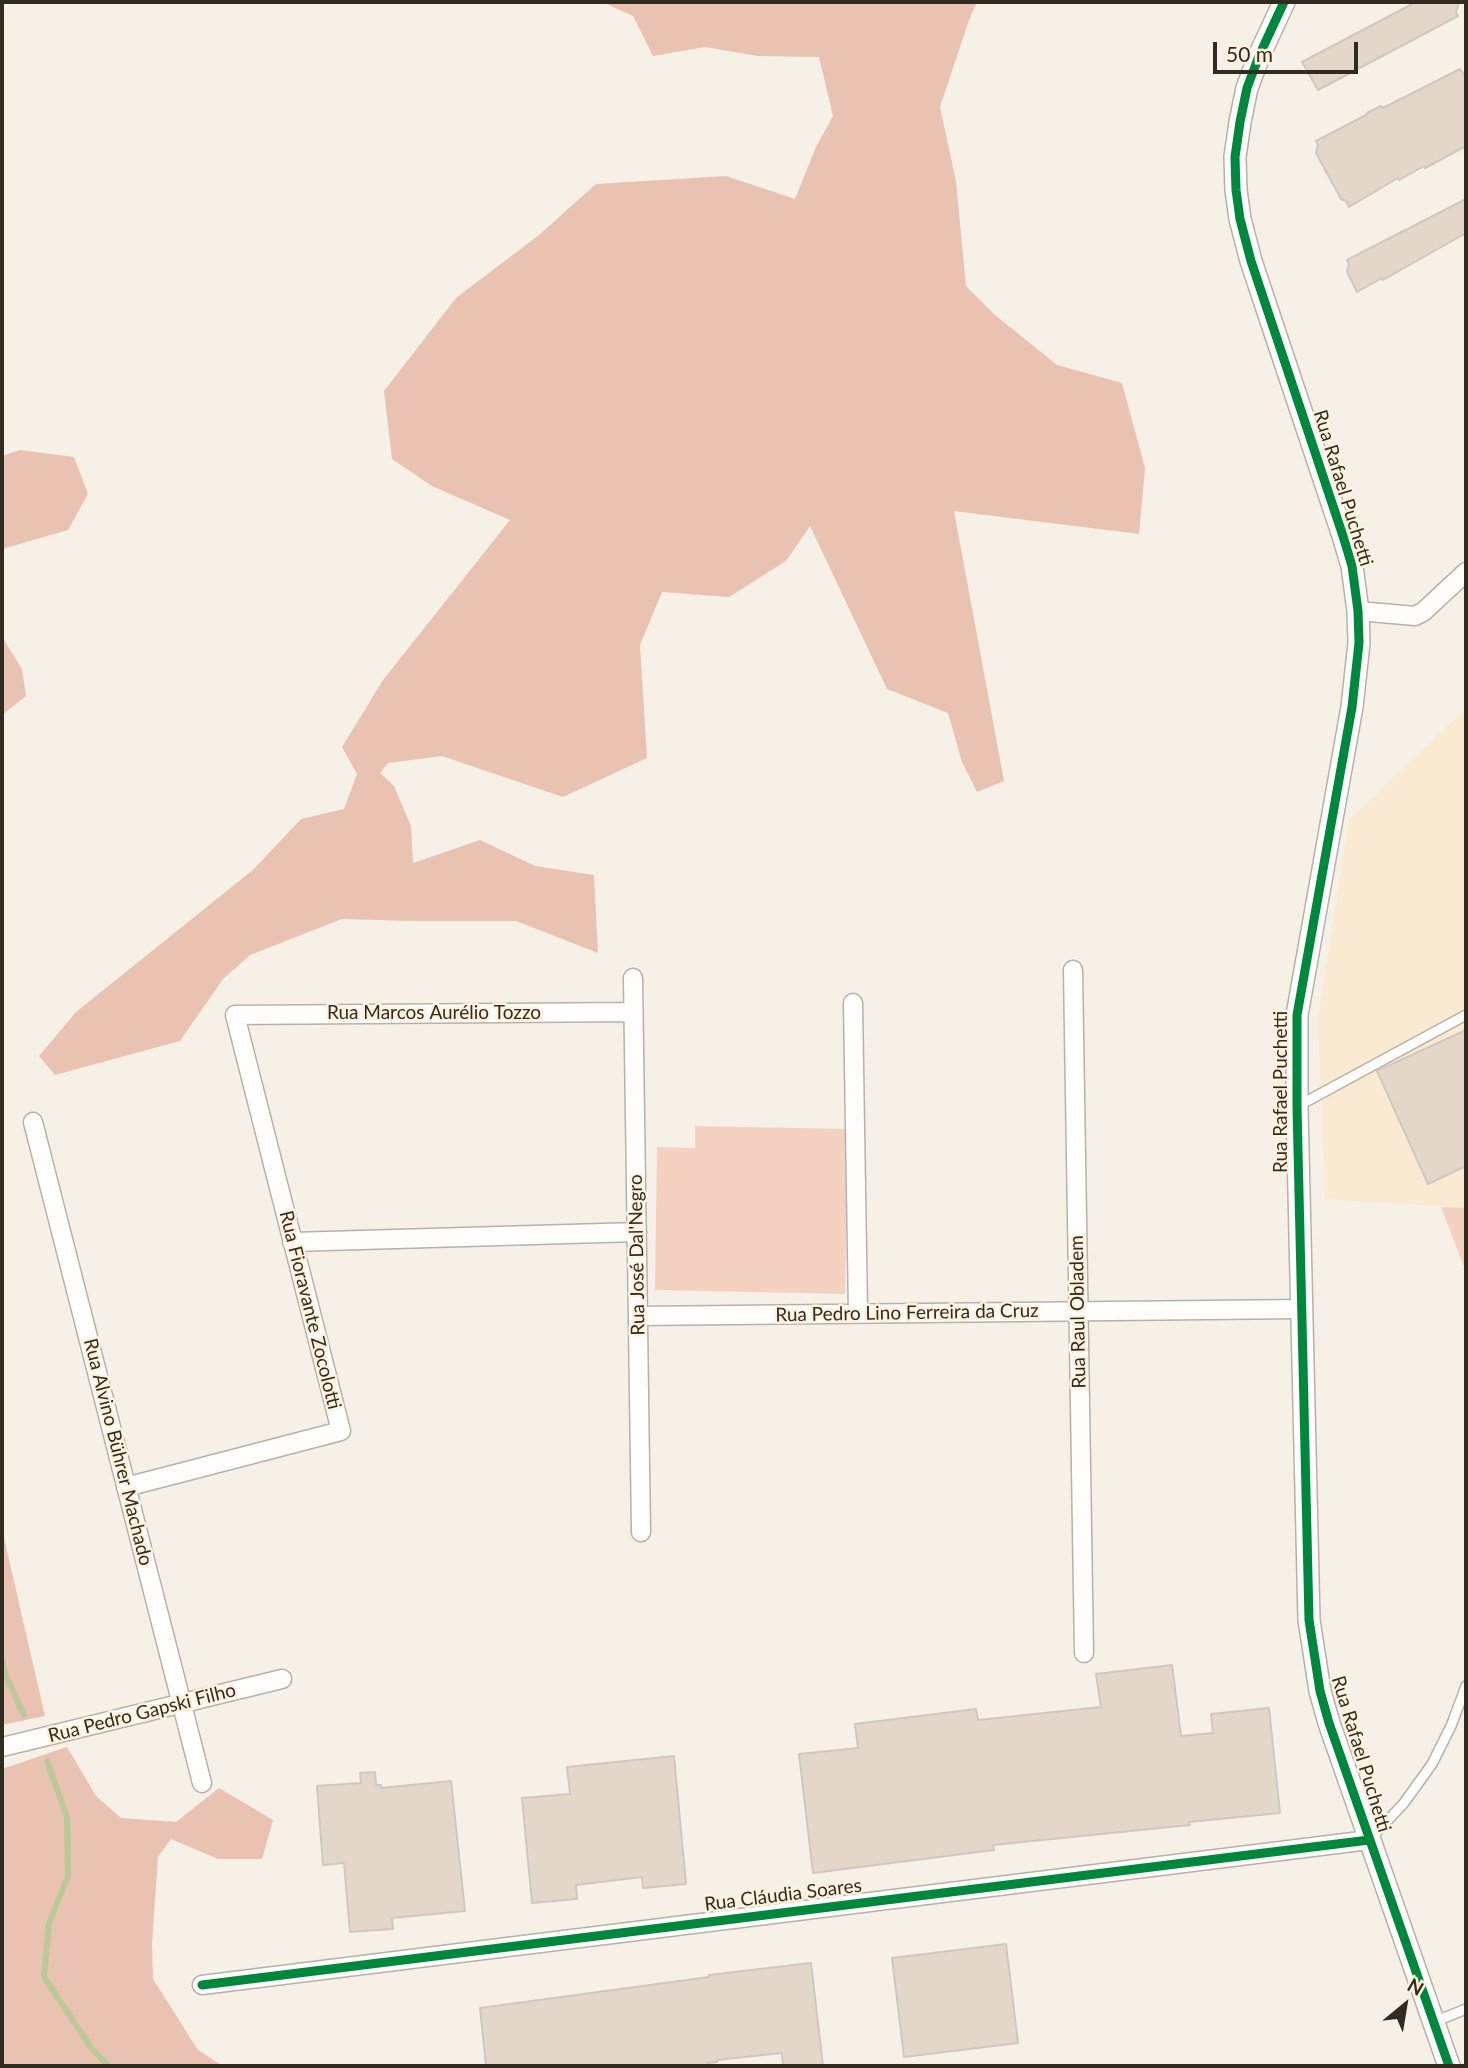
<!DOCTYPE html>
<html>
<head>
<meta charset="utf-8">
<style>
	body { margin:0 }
	#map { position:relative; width:1468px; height:2068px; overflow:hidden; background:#f6f0e6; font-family:Lato,sans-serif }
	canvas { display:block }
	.frame { position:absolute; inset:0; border:4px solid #322b1f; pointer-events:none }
	.north { position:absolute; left:1370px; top:1970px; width:70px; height:70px; -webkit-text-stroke:5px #fdf2df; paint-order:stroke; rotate:30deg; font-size:19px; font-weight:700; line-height:28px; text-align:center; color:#322b1f }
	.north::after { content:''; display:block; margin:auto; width:24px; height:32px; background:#322b1f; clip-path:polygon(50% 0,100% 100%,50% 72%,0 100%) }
	.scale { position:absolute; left:1213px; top:42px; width:145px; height:32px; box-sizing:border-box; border:4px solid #322b1f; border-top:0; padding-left:9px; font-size:21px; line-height:24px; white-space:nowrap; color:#322b1f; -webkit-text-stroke:5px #fdf2df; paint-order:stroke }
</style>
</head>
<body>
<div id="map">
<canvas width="1468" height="2068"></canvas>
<div class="frame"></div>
<div class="north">N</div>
<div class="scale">50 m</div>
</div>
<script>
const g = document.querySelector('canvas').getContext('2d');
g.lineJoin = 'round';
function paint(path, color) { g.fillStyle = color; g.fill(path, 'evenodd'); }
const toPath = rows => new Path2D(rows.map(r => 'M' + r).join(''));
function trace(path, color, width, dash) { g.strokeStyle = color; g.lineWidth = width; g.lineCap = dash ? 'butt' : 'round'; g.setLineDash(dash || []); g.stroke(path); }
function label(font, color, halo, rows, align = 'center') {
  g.font = font + ' Lato,sans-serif'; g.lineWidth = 5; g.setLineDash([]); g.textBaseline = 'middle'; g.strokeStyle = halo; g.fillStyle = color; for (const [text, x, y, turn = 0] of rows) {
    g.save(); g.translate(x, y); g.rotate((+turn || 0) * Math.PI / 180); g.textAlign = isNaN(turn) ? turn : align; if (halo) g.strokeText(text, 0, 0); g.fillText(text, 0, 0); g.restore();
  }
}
paint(toPath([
	[1466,709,1466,1208,1325,1199,1318,1018,1349,820]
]), '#f9ead1');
paint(toPath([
	[695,1126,848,1129,845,1294,655,1290,657,1147,695,1148],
	[1441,1207,1466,1208,1466,1272]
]), '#f5d1c2');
paint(toPath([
	[602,2,977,2,969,20,940,107,956,181,966,286,995,315,1057,365,1122,383,1145,468,1139,534,954,511,1004,781,977,792,962,762,948,713,887,689,810,526,786,561,729,597,662,592,640,645,647,758,563,797,442,756,388,763,380,773,394,786,411,826,413,863,480,840,535,866,594,875,598,953,516,921,413,921,342,919,250,955,223,979,180,1041,55,1075,39,1056,76,1012,254,869,301,819,344,809,357,774,342,747,383,680,510,520,432,486,392,459,384,391,456,298,539,235,596,184,726,176,795,199,816,147,833,116,819,57,758,56,705,47,653,56,633,16],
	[20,450,74,457,88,494,68,530,2,549,2,456],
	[2,637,22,669,26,696,2,715],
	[2,1529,45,1716,2,1725],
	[67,1747,96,1796,121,1818,176,1822,219,1788,273,1820,262,1859,218,1859,171,1839,158,1857,152,1943,153,1979,198,2050,223,2066,2,2066,2,1769]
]), '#e9c2b2');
trace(toPath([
	[2,1660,6,1676,24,1715],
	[47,1761,67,1817,68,1876,49,1923,44,1977,92,2049,109,2066]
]), '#bdc89a', 6);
const building = toPath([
	[1416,2,1459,2,1456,12,1458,16,1318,90,1302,62,1416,2],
	[1460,69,1466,77,1466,146,1425,168,1424,166,1399,180,1398,178,1349,207,1346,201,1341,199,1316,153,1318,145,1316,141,1368,114,1367,113,1381,106,1383,108,1460,69],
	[1466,199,1466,233,1383,280,1382,278,1357,292,1347,272,1349,264,1347,260,1466,199],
	[1466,1030,1466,1166,1428,1184,1377,1071,1466,1030],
	[1172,1665,1181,1736,1213,1733,1211,1714,1269,1708,1280,1813,1189,1822,1190,1825,993,1845,994,1850,813,1873,799,1754,858,1748,855,1724,976,1709,978,1720,1101,1707,1096,1674,1172,1665],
	[674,1756,686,1884,643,1888,642,1877,576,1885,577,1899,532,1903,522,1798,570,1794,567,1767,674,1756],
	[375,1772,376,1785,381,1785,381,1788,451,1781,465,1911,392,1918,393,1929,350,1932,344,1863,323,1865,317,1786,361,1783,360,1773,375,1772],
	[1006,1944,1018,2043,904,2057,892,1958,1006,1944],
	[811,1963,823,2066,783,2066,782,2053,717,2060,717,2062,707,2063,707,2066,486,2066,480,2008,709,1977,709,1975,811,1963]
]);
paint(building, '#e4d7ca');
trace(building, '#d0c8c0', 2);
const service = toPath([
	[1298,1106,1466,1015],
	[1372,1837,1404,1803,1432,1764,1451,1726,1466,1686],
	[1434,2022,1466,2009]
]);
const minor = toPath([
	[1358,611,1415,616,1423,612,1466,572],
	[1073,970,1084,1653],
	[633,978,641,1532],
	[853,1003,858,1313],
	[33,1122,202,1783],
	[292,1242,637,1232],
	[638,1316,1301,1309],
	[126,1487,341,1431,235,1015,633,1012],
	[2,1747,282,1679],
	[202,1985,1369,1840]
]);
const tertiary = toPath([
	[1284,2,1259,56,1247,88,1240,122,1235,157,1236,190,1240,219,1251,261,1343,536,1352,566,1358,611,1359,643,1352,707,1297,1015,1297,1107,1309,1620,1320,1691,1329,1723,1449,2066]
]);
trace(service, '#b7b1a7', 12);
trace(minor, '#b7b1a7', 21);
trace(tertiary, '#b7b1a7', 24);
trace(service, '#fefdfb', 9);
trace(minor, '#fefdfb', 18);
trace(tertiary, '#fefdfb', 21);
trace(toPath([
	[1284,2,1259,56,1247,88,1240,122,1235,157,1236,190,1240,219,1251,261,1343,536,1352,566,1358,611,1359,643,1352,707,1297,1015,1297,1107,1309,1620,1320,1691,1329,1723,1449,2066],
	[202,1985,1369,1840]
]), '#00873e', 9);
label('19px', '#322b1f', '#fdf2df', [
	["Rua Rafael Puchetti",1343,488,73],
	["Rua Marcos Aurélio Tozzo",434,1013],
	["Rua Rafael Puchetti",1281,1092,-90],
	["Rua José Dal'Negro",637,1255,-91],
	["Rua Fioravante Zocolotti",310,1310,76],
	["Rua Raul Obladem",1078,1312,-91],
	["Rua Pedro Lino Ferreira da Cruz",907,1313,-1],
	["Rua Alvino Bührer Machado",118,1452,76],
	["Rua Pedro Gapski Filho",142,1713,-14],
	["Rua Rafael Puchetti",1361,1754,73],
	["Rua Cláudia Soares",783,1895,-7]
]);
</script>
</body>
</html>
